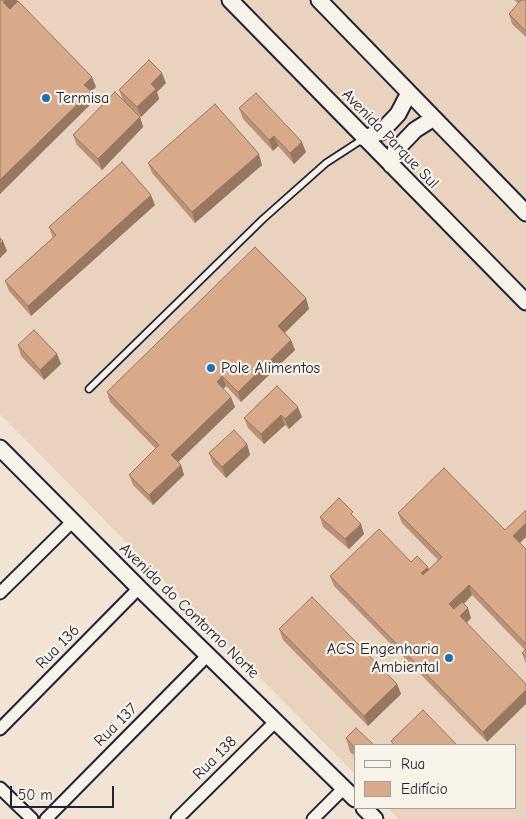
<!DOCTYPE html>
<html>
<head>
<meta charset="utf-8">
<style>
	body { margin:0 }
	#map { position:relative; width:526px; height:819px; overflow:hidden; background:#f1e4d5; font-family:"Comic Neue",sans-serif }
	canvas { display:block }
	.legend { position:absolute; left:354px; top:744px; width:162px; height:65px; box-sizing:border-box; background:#f7f3e8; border:1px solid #a29fa3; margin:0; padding:6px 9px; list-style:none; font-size:15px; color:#22223b }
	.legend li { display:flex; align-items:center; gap:10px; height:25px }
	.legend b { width:25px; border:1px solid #a29fa3 }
	.scale { position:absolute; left:10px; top:786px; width:104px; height:22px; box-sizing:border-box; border:2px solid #22223b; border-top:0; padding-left:6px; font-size:15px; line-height:18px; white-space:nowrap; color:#22223b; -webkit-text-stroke:4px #f7f3e8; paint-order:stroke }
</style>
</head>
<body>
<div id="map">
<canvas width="526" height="819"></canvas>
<ul class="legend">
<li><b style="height:6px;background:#f7f3e8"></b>Rua</li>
<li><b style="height:14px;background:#d9aa8a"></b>Edifício</li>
</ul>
<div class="scale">50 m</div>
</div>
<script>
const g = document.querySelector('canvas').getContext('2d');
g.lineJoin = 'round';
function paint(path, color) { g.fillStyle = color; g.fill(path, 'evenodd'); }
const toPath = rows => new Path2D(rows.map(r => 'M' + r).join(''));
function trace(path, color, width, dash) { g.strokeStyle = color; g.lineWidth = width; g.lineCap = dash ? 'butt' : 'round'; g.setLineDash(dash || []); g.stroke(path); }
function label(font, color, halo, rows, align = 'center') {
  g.font = font + ' "Comic Neue",sans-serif'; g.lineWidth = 4.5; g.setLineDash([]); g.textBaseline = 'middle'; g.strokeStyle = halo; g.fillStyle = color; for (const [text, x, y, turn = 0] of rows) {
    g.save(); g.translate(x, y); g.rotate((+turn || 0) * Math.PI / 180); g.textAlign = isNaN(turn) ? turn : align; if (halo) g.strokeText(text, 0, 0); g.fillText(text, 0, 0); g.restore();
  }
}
paint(toPath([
	[0,0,526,0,526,819,399,819,388,808,515,808,515,745,355,745,355,774,0,414]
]), '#ead3be');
const lane = toPath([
	[89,389,263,219,326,163,363,139]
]);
const street = toPath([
	[0,593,73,521],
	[0,729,139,588],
	[0,788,32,819],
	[46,819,209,654],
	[177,819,276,721],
	[313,819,344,788]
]);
const secondary = toPath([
	[230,0,526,302],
	[319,0,526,213],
	[364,138,381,132,398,114,409,93],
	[391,165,395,151,415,130,434,118],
	[0,448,139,588,355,799],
	[364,808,375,819]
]);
trace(lane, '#22223b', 9);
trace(street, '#22223b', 15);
trace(secondary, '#22223b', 19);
trace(lane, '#f7f3e8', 5.5);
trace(street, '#f7f3e8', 11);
trace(secondary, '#f7f3e8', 15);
paint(toPath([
	[514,0,526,0,526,37,512,24,509,14,519,4],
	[166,83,157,92,159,99,141,117,123,100,119,90],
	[239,108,306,152,294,164,278,146,273,151,243,119],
	[140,117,143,127,102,170,77,145,73,135],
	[148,163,262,165,195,223,152,173],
	[155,205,31,316,9,291,5,281,53,238,49,227],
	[309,309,285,333,291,340,295,350,241,402,226,386,223,389,235,407,178,462,181,465,184,475,153,505,133,485,129,475,156,449,110,402,107,392],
	[18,345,57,354,61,364,44,380,21,356],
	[277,386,302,417,289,429,285,425,264,444,248,428,244,418],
	[247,444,250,455,226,478,213,464,209,453],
	[398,513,505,530,520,543,526,549,526,664,522,653,525,650,472,595,464,604,471,618,467,623,487,742,334,586,330,576,411,562,429,570,438,560,402,523],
	[320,517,355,518,361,524,364,534,349,549,323,527],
	[279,629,397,684,401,694,368,726,283,640],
	[346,738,355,745,355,756,350,752]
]), '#bb9277');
paint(toPath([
	[6,0,17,0,18,2,7,13,3,2],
	[162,73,166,83,157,92,159,99,141,117,137,107,151,84],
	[92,77,96,87,91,92,94,101,0,194,0,180,84,85],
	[140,117,143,127,102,170,98,159],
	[274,136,278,146,273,151,269,140],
	[302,142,306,152,294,164,290,153],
	[259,154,262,165,195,223,192,212],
	[151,195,155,205,31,316,28,306],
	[3,241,7,251,0,258,0,244],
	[306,298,309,309,281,336,278,326],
	[291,340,295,350,241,402,238,392],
	[57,354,61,364,44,380,40,370],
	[222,376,226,386,220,392,217,382],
	[231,397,235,407,175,465,171,455],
	[298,407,302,417,289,429,285,419],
	[281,415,285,425,264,444,261,434],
	[247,444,250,455,226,478,222,467],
	[181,465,184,475,153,505,149,495],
	[526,523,526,537,517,546,513,536],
	[361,524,364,534,349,549,345,539],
	[428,567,432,577,425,584,421,573],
	[469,585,472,595,453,614,449,604],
	[468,608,471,618,463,626,460,616],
	[397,684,401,694,368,726,364,716],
	[526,690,526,704,487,742,483,732]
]), '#987761');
const building = toPath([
	[0,0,6,0,3,2,10,9,18,1,92,77,84,85,91,91,0,180,0,0],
	[521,0,526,0,526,31,509,14,521,0],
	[149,60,162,73,151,84,156,89,137,107,119,90,149,60],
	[115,92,140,117,98,159,73,135,115,92],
	[256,93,302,142,290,153,274,136,269,140,239,108,256,93],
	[215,104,259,154,192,212,148,163,215,104],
	[122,162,151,195,28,306,5,281,56,235,49,227,122,162],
	[0,238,3,241,0,244,0,238],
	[255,247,306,298,278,326,291,340,238,392,222,376,217,382,231,397,171,455,181,465,149,495,129,475,159,445,107,392,255,247],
	[34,330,57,354,40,370,18,345,34,330],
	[277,386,298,407,285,419,281,415,261,434,244,418,277,386],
	[234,430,247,444,222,467,209,453,234,430],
	[444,468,505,530,526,510,526,523,513,536,526,549,526,644,469,585,449,604,454,609,462,602,468,608,460,616,526,684,526,690,483,732,330,576,379,529,411,562,417,556,428,567,421,573,423,575,442,557,398,513,444,468],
	[339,498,353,512,351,514,361,524,345,539,320,517,339,498],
	[312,597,397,684,364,716,279,629,312,597],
	[526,649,526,657,522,653,526,649],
	[423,710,457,745,394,745,391,741,423,710],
	[356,728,374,745,355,745,355,748,346,738,356,728]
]);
paint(building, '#d9aa8a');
trace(building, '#987761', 1);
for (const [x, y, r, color] of [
	[46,98,5,"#1f6fb2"],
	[211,368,5,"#1f6fb2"],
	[449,658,5,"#1f6fb2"]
]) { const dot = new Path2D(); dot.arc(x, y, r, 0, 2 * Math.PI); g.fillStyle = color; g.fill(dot); trace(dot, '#f7f3e8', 2); }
label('16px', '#22223b', '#f7f3e8', [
	["Termisa",56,98],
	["Pole Alimentos",221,368],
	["ACS Engenharia",439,649,"right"],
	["Ambiental",439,667,"right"]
], 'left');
label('16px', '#22223b', '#f7f3e8', [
	["Avenida Parque Sul",390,139,46],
	["Avenida do Contorno Norte",189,611,44],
	["Rua 136",58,647,-45],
	["Rua 137",116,725,-45],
	["Rua 138",215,758,-45]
]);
</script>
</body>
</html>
